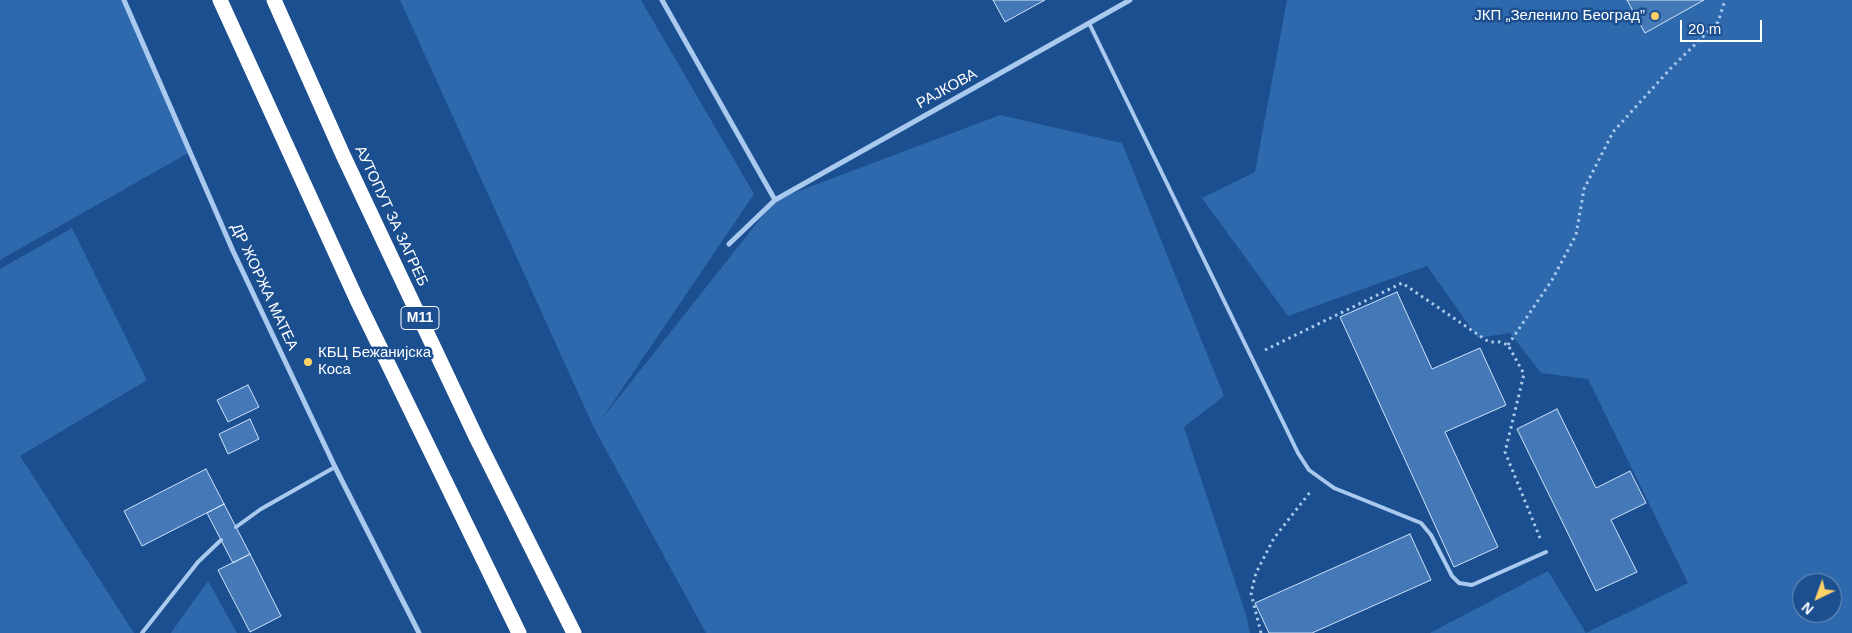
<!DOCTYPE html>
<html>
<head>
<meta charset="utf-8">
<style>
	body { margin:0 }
	#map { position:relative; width:1852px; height:633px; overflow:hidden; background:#1b4f8f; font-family:Arial,sans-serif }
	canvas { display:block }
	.north { position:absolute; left:1792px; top:573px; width:50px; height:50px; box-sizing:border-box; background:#1b4f8f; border:1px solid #7695bc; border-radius:50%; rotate:222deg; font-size:14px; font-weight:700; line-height:20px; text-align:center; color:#fff }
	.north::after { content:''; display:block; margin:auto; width:18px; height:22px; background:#ffd166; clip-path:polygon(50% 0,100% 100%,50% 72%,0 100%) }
	.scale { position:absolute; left:1680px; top:20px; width:82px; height:22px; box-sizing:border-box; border:2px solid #fff; border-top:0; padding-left:6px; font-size:15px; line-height:18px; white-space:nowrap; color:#fff; -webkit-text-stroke:4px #1b4f8f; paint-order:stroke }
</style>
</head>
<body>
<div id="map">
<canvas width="1852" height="633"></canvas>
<div class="north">N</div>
<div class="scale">20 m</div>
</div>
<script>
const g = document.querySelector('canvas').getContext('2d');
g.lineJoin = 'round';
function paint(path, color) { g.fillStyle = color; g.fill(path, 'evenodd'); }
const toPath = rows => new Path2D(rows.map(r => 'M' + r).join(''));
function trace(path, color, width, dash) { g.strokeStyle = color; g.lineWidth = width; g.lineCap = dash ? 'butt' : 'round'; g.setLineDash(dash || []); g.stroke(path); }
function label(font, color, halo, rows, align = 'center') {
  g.font = font + ' Arial,sans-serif'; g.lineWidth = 5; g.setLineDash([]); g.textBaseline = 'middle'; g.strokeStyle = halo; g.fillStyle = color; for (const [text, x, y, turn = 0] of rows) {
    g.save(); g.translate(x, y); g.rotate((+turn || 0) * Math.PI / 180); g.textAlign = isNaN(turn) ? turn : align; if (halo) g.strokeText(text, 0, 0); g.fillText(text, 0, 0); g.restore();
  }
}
paint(toPath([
	[0,0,124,0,190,152,0,260],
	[400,0,641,0,754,194,601,420,775,200,1000,115,1122,143,1224,396,1184,427,1246,615,1250,633,706,633,594,428],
	[1287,0,1852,0,1852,633,1430,633,1548,571,1586,633,1688,583,1588,379,1541,373,1510,333,1478,338,1427,266,1288,316,1202,198,1255,172],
	[1802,583,1832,583,1832,613,1802,613],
	[72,228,147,380,20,456,134,633,0,633,0,269],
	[208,581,237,633,171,633]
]), '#2e69ad');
const building = toPath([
	[993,0,1045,0,1005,22,993,0],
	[1627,0,1704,0,1645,33,1627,0],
	[1397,292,1432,369,1480,348,1506,405,1445,432,1498,547,1454,567,1340,317,1397,292],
	[248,385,259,407,228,422,217,400,248,385],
	[1557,409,1596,488,1630,471,1646,503,1611,520,1637,572,1596,591,1517,429,1557,409],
	[250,419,259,439,228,454,219,434,250,419],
	[206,469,224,504,142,546,124,511,206,469],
	[224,504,250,554,233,563,207,513,224,504],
	[1410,534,1431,580,1312,633,1269,633,1255,603,1410,534],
	[250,554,281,616,250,632,218,570,250,554]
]);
paint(building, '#4478b7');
trace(building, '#cfe3fa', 1);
trace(toPath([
	[1508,345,1552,280,1576,235,1584,189,1613,132,1671,68,1718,22,1725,0],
	[1265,350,1402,283,1489,342,1500,342,1508,345,1524,374,1505,452,1540,538],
	[1261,633,1251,593,1256,573,1274,538,1311,491]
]), '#a9c9ee', 3, [2.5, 4]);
trace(toPath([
	[1089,23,1298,453,1309,470,1334,488,1421,523,1431,535,1452,576,1459,583,1472,585,1546,552],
	[236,527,261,509,335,467],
	[142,633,198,562,221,540]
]), '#a9c9ee', 4);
trace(toPath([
	[124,0,233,251,335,467,419,633],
	[662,0,775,200],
	[729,244,775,200,1130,0]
]), '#a9c9ee', 5);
trace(toPath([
	[220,0,357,300,519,633],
	[274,0,343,155,477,439,574,633]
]), '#fff', 15);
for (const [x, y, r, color] of [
	[1655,16,5,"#ffd166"],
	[308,362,5,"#ffd166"]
]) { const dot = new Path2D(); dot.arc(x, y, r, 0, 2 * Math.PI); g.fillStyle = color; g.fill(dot); trace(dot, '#1b4f8f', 2); }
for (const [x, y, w] of [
	[420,318,38]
]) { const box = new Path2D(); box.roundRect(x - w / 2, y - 11.5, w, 23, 4); g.fillStyle = '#1b4f8f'; g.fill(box); trace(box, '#fff', 1); }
label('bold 14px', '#fff', null, [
	["M11",420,318]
]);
label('15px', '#fff', '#1b4f8f', [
	["ЈКП „Зеленило Београд”",1645,16],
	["КБЦ Бежанијска",318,353,"left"],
	["Коса",318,370,"left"]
], 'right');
label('15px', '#fff', '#1b4f8f', [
	["РАЈКОВА",947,89,-29],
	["АУТОПУТ ЗА ЗАГРЕБ",391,216,65],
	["ДР ЖОРЖА МАТЕА",264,287,65]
]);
</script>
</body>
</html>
